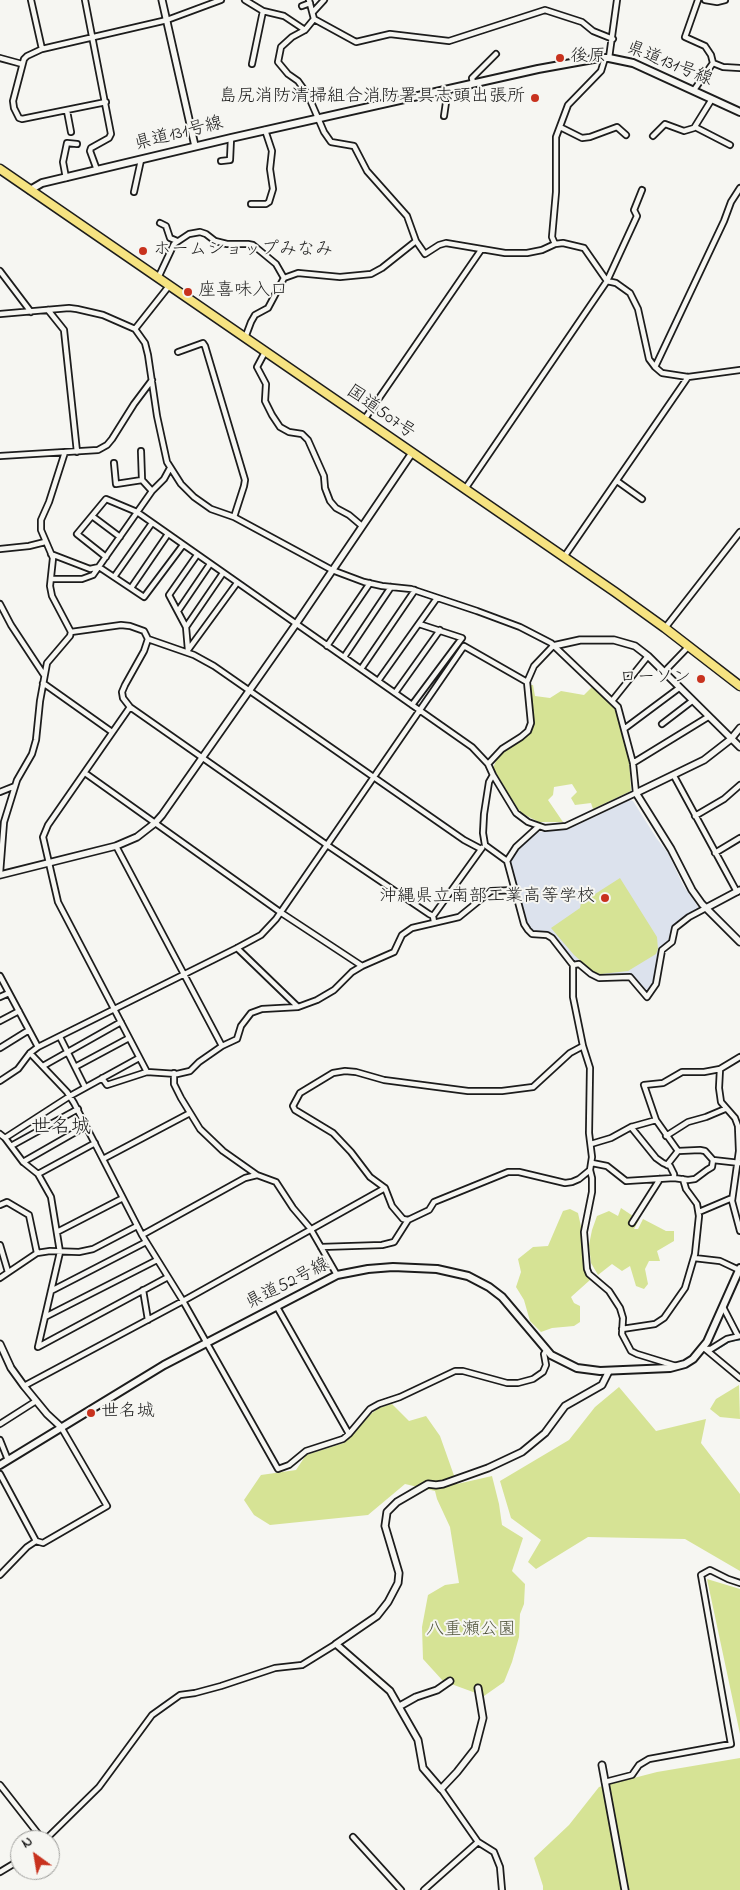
<!DOCTYPE html>
<html>
<head>
<meta charset="utf-8">
<style>
	body { margin:0 }
	#map { position:relative; width:740px; height:1890px; overflow:hidden; background:#f6f6f2; font-family:"Indie Flower",sans-serif }
	canvas { display:block }
	.north { position:absolute; left:10px; top:1830px; width:50px; height:50px; box-sizing:border-box; background:#f6f6f2; border:1px solid #9f9f9c; border-radius:50%; rotate:328deg; font-size:14px; font-weight:700; line-height:20px; text-align:center; color:#1c1c1c }
	.north::after { content:''; display:block; margin:auto; width:18px; height:22px; background:#c8321e; clip-path:polygon(50% 0,100% 100%,50% 72%,0 100%) }
</style>
</head>
<body>
<div id="map">
<canvas width="740" height="1890"></canvas>
<div class="north">N</div>
</div>
<script>
const g = document.querySelector('canvas').getContext('2d');
g.lineJoin = 'round';
function paint(path, color) { g.fillStyle = color; g.fill(path, 'evenodd'); }
const toPath = rows => new Path2D(rows.map(r => 'M' + r).join(''));
function trace(path, color, width, dash) { g.strokeStyle = color; g.lineWidth = width; g.lineCap = dash ? 'butt' : 'round'; g.setLineDash(dash || []); g.stroke(path); }
function label(font, color, halo, rows, align = 'center') {
  g.font = font + ' "Indie Flower","Klee One",sans-serif'; g.lineWidth = 4; g.setLineDash([]); g.textBaseline = 'middle'; g.strokeStyle = halo; g.fillStyle = color; for (const [text, x, y, turn = 0] of rows) {
    g.save(); g.translate(x, y); g.rotate((+turn || 0) * Math.PI / 180); g.textAlign = isNaN(turn) ? turn : align; if (halo) g.strokeText(text, 0, 0); g.fillText(text, 0, 0); g.restore();
  }
}
paint(toPath([
	[630,800,633,801,657,839,668,853,683,885,699,908,699,910,672,930,670,939,660,951,654,983,648,993,644,992,630,975,603,977,596,975,589,971,583,964,572,961,551,935,532,930,529,927,522,909,510,863,518,847,538,832,569,829]
]), '#dce2ed');
paint(toPath([
	[529,685,533,685,535,696,550,698,561,691,584,695,592,687,615,707,629,757,631,791,593,809,591,803,575,805,571,798,577,792,572,784,554,787,553,795,548,800,563,822,539,822,523,814,518,809,493,768,498,756,530,732],
	[620,878,657,937,658,949,656,954,628,971,601,974,595,973,574,955,551,928,580,908,581,903],
	[621,1208,639,1220,634,1229,638,1229,643,1219,666,1231,674,1231,674,1241,657,1251,660,1261,649,1261,645,1269,648,1284,644,1289,636,1286,630,1266,622,1271,612,1264,598,1275,591,1263,589,1245,592,1230,597,1216,609,1211,618,1216],
	[570,1209,578,1213,582,1231,584,1271,590,1280,571,1297,574,1303,580,1306,580,1322,574,1326,552,1328,541,1332,530,1321,524,1300,516,1287,521,1272,518,1259,533,1247,548,1246,563,1211],
	[739,1385,740,1419,720,1417,710,1409,716,1399],
	[619,1387,656,1431,706,1419,701,1443,740,1494,740,1571,685,1539,588,1537,536,1569,528,1562,541,1540,511,1518,500,1481,569,1440,595,1407],
	[392,1404,409,1421,426,1416,440,1436,457,1484,492,1476,499,1504,502,1525,523,1538,512,1571,525,1584,524,1604,520,1614,519,1637,512,1662,504,1682,484,1696,443,1681,423,1659,422,1627,428,1595,445,1585,459,1583,450,1527,437,1499,435,1491,405,1484,368,1515,270,1525,254,1515,244,1500,261,1475,296,1470,306,1455,344,1443,372,1413,379,1408],
	[707,1579,740,1589,740,1734],
	[740,1758,740,1890,543,1890,543,1886,534,1858,569,1825,599,1787,657,1772]
]), '#d6e395');
trace(toPath([
	[715,1351,731,1341,740,1340]
]), '#5a8794', 1);
const minor = toPath([
	[31,0,42,49],
	[85,0,111,134,109,138,91,148,90,151,97,170],
	[245,0,263,11,284,16,305,30],
	[309,0,314,19,305,30,292,37,281,47,278,62,288,74,298,81,308,95,324,132,331,142,354,146,367,171,407,216,416,241,425,254,439,245,446,243,505,253,527,253,542,250,555,244,563,243,584,248,607,281,616,283,630,293,638,309,649,359,655,367,662,373,688,377,740,370],
	[705,0,717,2,725,0],
	[302,6,310,3],
	[313,12,324,0],
	[314,19,356,42,390,34,449,41,545,10,582,22,593,31,613,39],
	[0,58,22,64],
	[609,58,617,0],
	[713,63,723,67,740,68],
	[252,64,263,11],
	[473,83,472,78,496,54],
	[694,90,713,63,711,55,705,46,685,37,698,0],
	[106,102,22,119,19,118,14,108,13,101,24,59,27,56,42,49,167,20,221,0],
	[67,111,71,132],
	[444,116,448,89],
	[560,127,582,138,590,137,617,127,626,135],
	[695,127,730,145],
	[653,136,665,124,684,131,694,128,712,99],
	[221,161,230,160,231,138],
	[66,178,63,162,67,143,77,144],
	[134,192,141,160],
	[251,204,266,204,269,202,273,189,270,169,272,151,265,130],
	[160,223,166,226,170,238,177,241],
	[555,244,552,237,556,192,556,137,568,105,601,71,605,58],
	[0,271,31,312],
	[158,278,174,244,189,234,200,232,206,234,215,241,227,244,248,244,253,245,276,264,284,278],
	[48,310,64,330,77,452],
	[0,314,69,308,77,309,103,315,135,329,145,343,148,355,157,416,167,462,181,484,194,497,211,509,234,517,332,570,364,582,382,586,411,589,477,611,520,627,551,643,618,707,633,763,636,793,566,826,545,828,528,822,516,813,493,775],
	[135,329,169,286],
	[245,338,251,322,255,315,268,308,284,278,298,273,340,277,371,274,382,268,416,241],
	[178,352,203,343,205,346,245,480,244,486,234,517],
	[265,352,257,367,266,384,265,401,272,415,280,427,289,432,302,434,308,440,324,476,325,488,330,501,336,508,349,515,362,526],
	[655,367,724,221,731,202,740,188],
	[364,420,481,250],
	[141,451,142,480,152,491],
	[65,452,49,502,41,520,41,530,53,558,50,586,52,596,71,632],
	[0,456,98,450,107,445,112,439,134,404,152,380],
	[114,463,116,484,142,480],
	[617,481,642,499],
	[465,489,607,281,637,216,634,210,642,190],
	[92,516,120,537],
	[0,549,29,546,45,542],
	[51,554,90,569,99,567,144,597,183,545],
	[106,557,77,534,106,499,137,512,472,747,488,764,493,775,489,782,484,814,483,833,485,845,507,861,524,924,528,930,532,934,547,935,552,938,573,965,573,997,583,1046,590,1068,589,1133,592,1157,590,1170,579,1179,572,1182,565,1183,519,1172,508,1172,434,1202,429,1210,408,1220,403,1219,392,1206,385,1188,370,1177,351,1152,333,1133,295,1110,293,1106,300,1093,333,1073,345,1071,356,1072,384,1080,468,1091,502,1091,533,1087,570,1053,583,1046],
	[564,557,688,377],
	[114,577,152,523],
	[51,579,82,579,93,575,152,491,164,479,170,468],
	[131,588,168,534],
	[0,604,11,625,44,675],
	[178,611,210,564],
	[186,627,223,573],
	[665,628,740,532],
	[71,632,121,625,130,626,144,631,148,639,194,655,214,666,464,840,481,849],
	[148,639,144,651,125,685,122,692,123,698,130,707,327,845,429,914,433,916,434,922],
	[327,646,370,583],
	[188,650,186,627,169,595,197,555],
	[188,650,237,583],
	[344,657,391,587],
	[361,669,415,590],
	[664,672,689,646],
	[378,681,437,598],
	[43,683,112,732],
	[395,693,440,630],
	[612,701,648,656],
	[412,705,462,638,419,624],
	[130,707,48,825,43,837,58,902,147,1072,177,1074,190,1071,199,1062,222,1046,237,1039,241,1026,251,1013,262,1009,298,1007,317,1000,334,990,352,972,362,966,394,952,402,935,412,928,459,917,491,891,516,890],
	[662,724,692,701],
	[624,729,679,688],
	[633,763,708,717],
	[488,764,502,749,521,737,528,731,531,723,527,682,534,666,553,646],
	[85,773,280,912,362,966],
	[674,776,737,892],
	[0,792,15,786],
	[695,816,724,799,740,785],
	[116,846,222,1046],
	[715,853,740,838],
	[507,861,516,847,538,827],
	[0,873,4,822,17,780,32,754,36,740,40,701,47,663,70,636,71,632],
	[433,916,482,848],
	[237,948,297,1006],
	[573,965,579,964,591,974,599,978,630,977,647,997,656,984,662,950,672,942,675,928,689,917,706,908],
	[0,976,38,1047],
	[0,997,9,993],
	[0,1021,19,1011],
	[60,1037,85,1087],
	[0,1048,29,1030],
	[30,1053,67,1092,74,1103,142,1235,183,1301,278,1469,289,1465,306,1451,343,1439,349,1434],
	[740,1057,720,1069,719,1088,721,1102,735,1118,738,1126,739,1151,732,1201,740,1231],
	[43,1066,121,1022],
	[75,1067,129,1038],
	[174,1073,174,1084,181,1098,200,1129,223,1151,257,1175,276,1182,293,1208,310,1228,337,1275],
	[102,1078,107,1085,147,1072],
	[0,1081,18,1069,30,1053,38,1047,237,948,261,935,276,919,464,646,527,682],
	[656,1120,644,1085,663,1083,682,1072,704,1072,720,1069],
	[631,1127,656,1158,663,1163,670,1166,674,1174,674,1178],
	[0,1134,5,1138,23,1162,38,1174,51,1197,60,1252,38,1347,168,1277],
	[666,1136,688,1122,706,1117,725,1109],
	[5,1138,70,1096,139,1058],
	[591,1144,611,1138,631,1127,656,1120,678,1151,700,1150,705,1151,713,1160,740,1163],
	[11,1146,78,1109],
	[103,1159,190,1113],
	[23,1162,86,1126],
	[592,1163,607,1166,626,1181,674,1178,688,1180,695,1179,707,1170,712,1167,713,1160],
	[667,1165,678,1151],
	[590,1170,592,1178,592,1192,584,1232,587,1269,589,1274,609,1291,620,1308,623,1318,622,1334,631,1351,637,1354,676,1366],
	[38,1174,95,1143],
	[0,1205,7,1202,29,1215,37,1253],
	[699,1212,732,1198],
	[632,1223,660,1179],
	[57,1232,123,1198],
	[142,1235,245,1178,257,1175],
	[0,1245,8,1272],
	[321,1247,382,1245,394,1242,408,1220],
	[694,1258,720,1261,739,1270],
	[0,1278,37,1253,50,1251,79,1252,93,1249,137,1226],
	[143,1290,148,1320],
	[51,1291,146,1242],
	[277,1307,349,1434,370,1409,379,1404,400,1397,455,1371,463,1371,507,1383,518,1383,533,1379,543,1372,546,1365,544,1354,546,1351],
	[723,1307,738,1336],
	[45,1317,157,1260],
	[622,1329,655,1324,664,1318,685,1288,695,1254,699,1216,697,1204,686,1189,683,1179],
	[704,1348,740,1378],
	[705,1349,711,1349,727,1339,740,1336],
	[24,1386,183,1301,385,1188],
	[0,1424,36,1401],
	[0,1440,8,1460],
	[0,1474,36,1541,43,1543,107,1506,61,1427],
	[0,1575,27,1547,36,1541],
	[605,1782,632,1775,639,1765,649,1759,731,1744,701,1575,710,1570,728,1579,740,1583],
	[0,1785,43,1840],
	[441,1789,478,1842,494,1852,500,1867,502,1890],
	[353,1837,401,1890],
	[45,1840,99,1787,152,1715,180,1695,195,1693,221,1686,275,1668,302,1665,336,1644],
	[0,1872,20,1860],
	[424,1890,478,1842]
]);
const tertiary = toPath([
	[162,0,195,146],
	[553,646,580,640,614,640,635,646,648,656,740,747],
	[740,728,731,739,704,760,636,793,671,849,692,890,702,904,740,942],
	[0,875,116,846,137,837,155,823,162,815,296,624,412,453],
	[706,908,740,890],
	[0,1344,11,1368,24,1386,47,1414,61,1427],
	[478,1688,483,1718,475,1749,457,1772,441,1789,423,1768,418,1740,390,1691,336,1644,377,1616,388,1602,398,1583,399,1573,385,1526,387,1512,397,1502,428,1484,436,1485,443,1484,488,1468,522,1452,545,1433,565,1406,602,1385,609,1371],
	[400,1706,416,1697,437,1690,450,1681],
	[602,1765,625,1890]
]);
const secondary = toPath([
	[30,190,42,183,231,138,538,69,599,58,609,58,633,63,740,112],
	[0,1465,164,1365,337,1275,368,1269,393,1267,437,1269,468,1276,489,1287,502,1297,551,1355,577,1368,600,1371,670,1368,685,1364,693,1359,707,1342,740,1268]
]);
const trunk = toPath([
	[0,169,615,592,665,628,740,686]
]);
trace(minor, '#1c1c1c', 8);
trace(tertiary, '#1c1c1c', 9);
trace(secondary, '#1c1c1c', 10);
trace(trunk, '#1c1c1c', 11);
trace(minor, '#f6f6f2', 4.5);
trace(tertiary, '#f6f6f2', 5.5);
trace(secondary, '#f6f6f2', 6);
trace(trunk, '#f6e381', 8);
for (const [x, y, r, color] of [
	[560,58,5,"#c8321e"],
	[535,98,5,"#c8321e"],
	[143,251,5,"#c8321e"],
	[188,292,5,"#c8321e"],
	[701,679,5,"#c8321e"],
	[605,898,5,"#c8321e"],
	[91,1413,5,"#c8321e"]
]) { const dot = new Path2D(); dot.arc(x, y, r, 0, 2 * Math.PI); g.fillStyle = color; g.fill(dot); trace(dot, '#f6f6f2', 2); }
label('18px', '#1c1c1c', '#f6f6f2', [
	["後原",570,58],
	["島尻消防清掃組合消防署具志頭出張所",525,98,"right"],
	["ホームショップみなみ",153,251],
	["座喜味入口",198,292],
	["ローソン",691,679,"right"],
	["沖縄県立南部工業高等学校",595,898,"right"],
	["世名城",101,1413]
], 'left');
label('18px', '#1c1c1c', '#f6f6f2', [
	["県道131号線",669,65,22],
	["県道131号線",179,135,-14],
	["国道507号",380,413,35],
	["県道52号線",288,1285,-27]
]);
label('18px', '#545840', '#f6f6f2', [
	["八重瀬公園",471,1631]
]);
label('20px', '#1c1c1c', '#f6f6f2', [
	["世名城",61,1129]
]);
</script>
</body>
</html>
